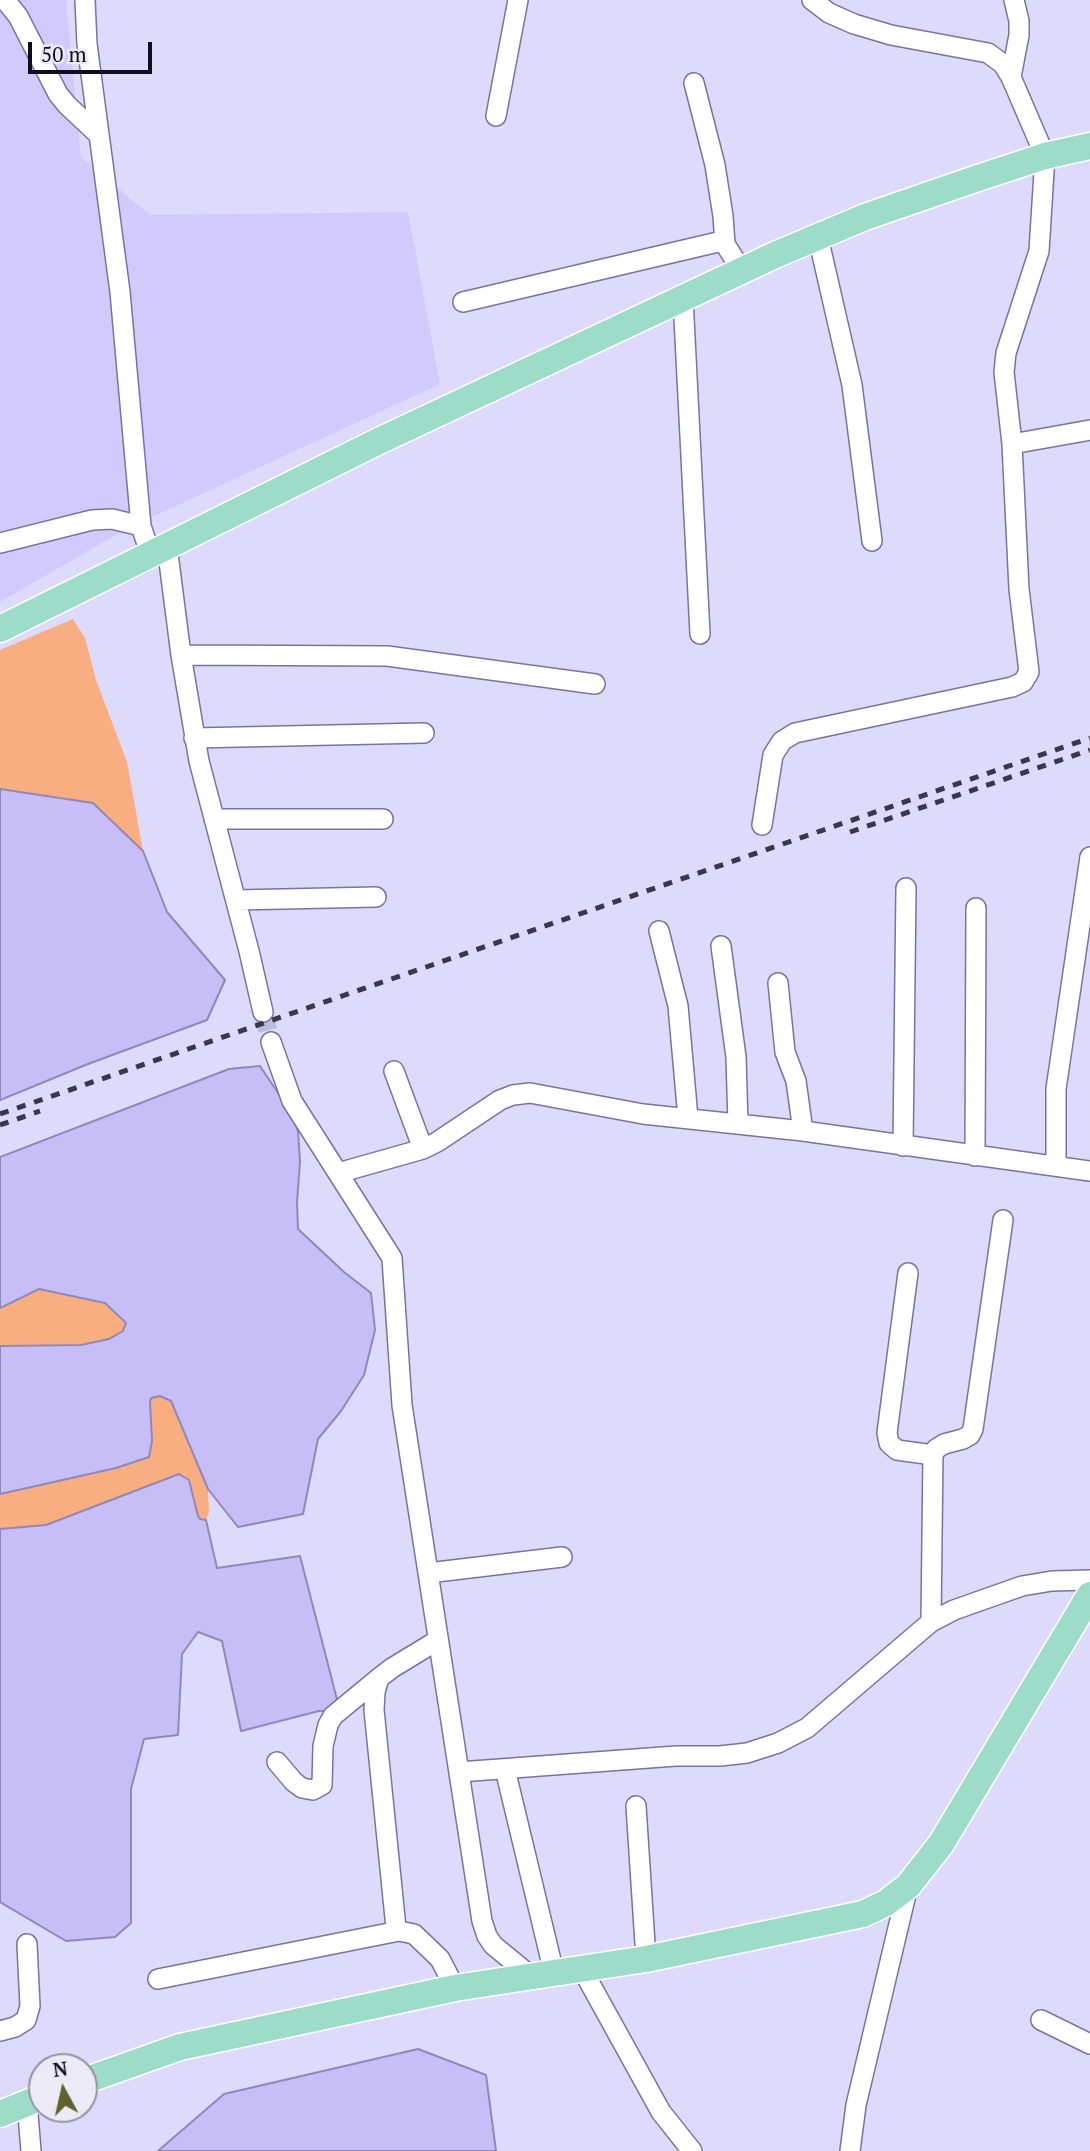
<!DOCTYPE html>
<html>
<head>
<meta charset="utf-8">
<style>
	body { margin:0 }
	#map { position:relative; width:1090px; height:2151px; overflow:hidden; background:#dedafb; font-family:"PT Serif",serif }
	canvas { display:block }
	.north { position:absolute; left:28px; top:2053px; width:70px; height:70px; box-sizing:border-box; background:#ebeaf5; border:2px solid #9492a0; border-radius:50%; rotate:352deg; font-size:19px; font-weight:700; line-height:28px; text-align:center; color:#110d20 }
	.north::after { content:''; display:block; margin:auto; width:24px; height:32px; background:#5f622f; clip-path:polygon(50% 0,100% 100%,50% 72%,0 100%) }
	.scale { position:absolute; left:28px; top:42px; width:124px; height:32px; box-sizing:border-box; border:4px solid #110d20; border-top:0; padding-left:9px; font-size:21px; line-height:24px; white-space:nowrap; color:#110d20; -webkit-text-stroke:5px #ebeaf5; paint-order:stroke }
</style>
</head>
<body>
<div id="map">
<canvas width="1090" height="2151"></canvas>
<div class="north">N</div>
<div class="scale">50 m</div>
</div>
<script>
const g = document.querySelector('canvas').getContext('2d');
g.lineJoin = 'round';
function paint(path, color) { g.fillStyle = color; g.fill(path, 'evenodd'); }
const toPath = rows => new Path2D(rows.map(r => 'M' + r).join(''));
function trace(path, color, width, dash) { g.strokeStyle = color; g.lineWidth = width; g.lineCap = dash ? 'butt' : 'round'; g.setLineDash(dash || []); g.stroke(path); }
paint(toPath([
	[0,0,66,0,81,157,150,215,408,212,440,384,126,529,0,602]
]), '#d2cafc');
paint(toPath([
	[73,619,85,638,96,680,127,762,143,851,93,803,0,789,0,650],
	[39,1289,105,1303,122,1321,126,1322,124,1331,109,1339,81,1345,0,1346,0,1308],
	[155,1396,165,1397,170,1401,181,1422,208,1489,209,1512,206,1520,200,1519,198,1516,179,1474,46,1525,0,1529,0,1494,116,1468,151,1398]
]), '#f9ae82');
const water = toPath([
	[0,789,93,803,143,851,167,912,225,980,207,1020,88,1064,0,1100,0,789],
	[260,1066,290,1111,298,1131,300,1162,297,1202,298,1229,344,1272,371,1293,375,1330,364,1375,341,1411,318,1439,303,1514,238,1527,208,1489,171,1401,160,1396,151,1398,150,1402,152,1441,149,1457,116,1468,0,1494,0,1346,81,1345,109,1339,123,1331,126,1323,105,1303,39,1289,0,1308,0,1157,229,1069,260,1066],
	[179,1474,189,1480,198,1516,200,1519,206,1520,217,1568,300,1556,340,1711,319,1711,241,1731,222,1641,198,1632,182,1654,178,1735,144,1739,131,1789,131,1923,115,1937,66,1941,0,1902,0,1529,46,1525,179,1474],
	[418,2049,486,2075,496,2151,158,2151,224,2094,418,2049]
]);
paint(water, '#c7bef8');
trace(water, '#9089b7', 2);
trace(toPath([
	[263,1012,271,1042]
]), '#bfbbda', 19, [19, 10]);
const minor = toPath([
	[5,0,18,16,58,94,67,105,99,135],
	[85,0,87,44,120,292,141,526,146,541,157,551],
	[1011,77,1019,35,1019,21,1014,0],
	[694,83,715,165,723,216,725,244],
	[496,116,518,0],
	[818,237,852,385,872,541],
	[683,298,700,634],
	[463,302,718,242,725,244,742,271],
	[1012,444,1090,430],
	[0,543,92,520,112,519,141,526],
	[167,546,181,655,199,761,249,951,263,1012],
	[181,655,387,656,595,684],
	[194,738,424,733],
	[214,819,383,819],
	[762,825,773,755,782,741,795,733,1012,687,1023,682,1029,672,1019,589,1012,444,1004,372,1006,353,1039,251,1045,156,1011,77,1003,64,988,53,891,35,854,24,829,13,812,0],
	[236,900,376,897],
	[659,931,678,1006,688,1118],
	[721,946,736,1057,738,1124],
	[778,983,785,1052,796,1081,803,1131],
	[271,1042,292,1101,392,1258,402,1405,482,1921,487,1936,493,1945,532,1977],
	[394,1071,423,1149],
	[903,1146,906,888],
	[975,1156,976,908],
	[1056,1166,1056,1089,1090,857],
	[338,1173,423,1149,437,1142,500,1100,513,1095,530,1093,643,1114,803,1131,1090,1171],
	[908,1273,887,1433,889,1443,897,1450,933,1455],
	[428,1573,562,1557],
	[931,1622,933,1455,936,1449,944,1444,963,1439,970,1435,973,1429,1003,1220],
	[438,1640,392,1668,379,1678,375,1692,374,1710,396,1928,399,1931,414,1934,440,1959,455,1988],
	[277,1762,294,1782,302,1788,313,1790,322,1785,323,1746,328,1725,333,1716,379,1678],
	[505,1769,554,1973],
	[459,1772,676,1756,720,1756,747,1753,778,1743,807,1728,931,1622,954,1610,1022,1586,1052,1581,1090,1580],
	[636,1806,646,1959],
	[582,1969,661,2112,692,2151],
	[158,1979,399,1931],
	[1041,2020,1090,2044],
	[0,2031,15,2027,26,2020,30,2006,27,1944],
	[27,2102,31,2151],
	[850,2151,856,2105,908,1886]
]);
const major = toPath([
	[0,629,381,440,775,255,865,217,975,179,1045,156,1090,146],
	[84,2081,180,2047,455,1988,646,1959,863,1914,886,1903,908,1886,941,1844,1090,1595],
	[0,2114,42,2097]
]);
trace(minor, '#7a72a4', 22);
trace(major, '#fff', 29);
trace(minor, '#fff', 19);
trace(major, '#9edcca', 26);
trace(toPath([
	[850,832,1090,750],
	[0,1114,1090,738],
	[0,1125,40,1111]
]), '#3a364c', 5, [9, 9]);
</script>
</body>
</html>
